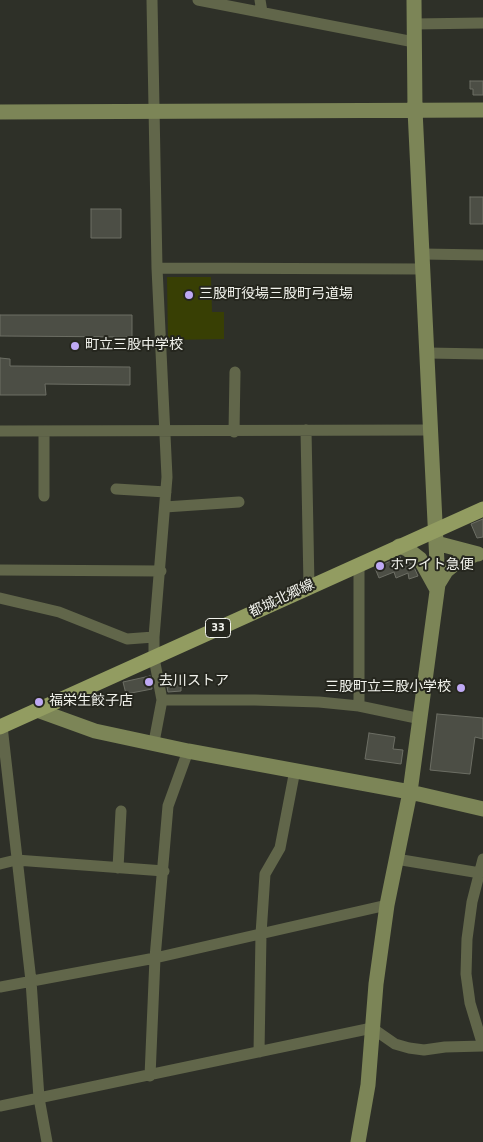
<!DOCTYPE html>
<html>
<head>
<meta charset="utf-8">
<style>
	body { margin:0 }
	canvas { display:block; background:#2e3028 }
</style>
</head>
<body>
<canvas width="483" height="1142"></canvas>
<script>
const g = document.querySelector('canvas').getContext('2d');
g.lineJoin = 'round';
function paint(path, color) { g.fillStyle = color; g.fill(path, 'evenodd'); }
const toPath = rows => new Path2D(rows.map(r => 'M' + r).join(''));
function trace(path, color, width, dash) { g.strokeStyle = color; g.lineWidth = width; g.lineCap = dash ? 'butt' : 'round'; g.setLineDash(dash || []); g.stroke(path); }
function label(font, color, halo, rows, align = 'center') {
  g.font = font + ' "Titillium Web","Noto Sans JP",sans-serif'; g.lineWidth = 4; g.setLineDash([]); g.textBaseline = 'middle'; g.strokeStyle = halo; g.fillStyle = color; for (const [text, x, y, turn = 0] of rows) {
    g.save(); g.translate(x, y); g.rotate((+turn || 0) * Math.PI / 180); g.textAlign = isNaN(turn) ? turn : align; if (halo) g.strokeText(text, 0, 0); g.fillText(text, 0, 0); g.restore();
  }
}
paint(toPath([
	[167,277,211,277,212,312,224,312,224,339,168,340]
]), '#383f04');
const building = toPath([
	[470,81,483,81,483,95,473,95,473,89,470,89,470,81],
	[470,197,483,197,483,224,470,224,470,197],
	[91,209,121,209,121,238,91,238,91,209],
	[0,315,132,315,132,337,0,336,0,315],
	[0,358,10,359,10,366,130,367,130,385,45,384,46,395,0,395,0,358],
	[483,519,483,537,477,538,471,524,483,519],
	[400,557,402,562,407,561,413,565,418,576,409,579,408,573,396,578,394,572,379,578,375,568,400,557],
	[181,675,181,691,168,692,165,676,181,675],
	[150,676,152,689,126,694,123,682,150,676],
	[437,714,483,718,483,739,475,737,470,774,430,770,437,714],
	[369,733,395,737,393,749,403,750,401,764,365,759,369,733]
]);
paint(building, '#4c4e45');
trace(building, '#6c6e64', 1);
trace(toPath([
	[152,0,157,268,167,477,154,637,154,658,162,700,154,742],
	[198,0,414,42],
	[260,0,262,12],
	[414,24,483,23],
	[422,254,483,255],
	[157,268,423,269],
	[427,353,483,354],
	[306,430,309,586],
	[0,431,431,430],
	[44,431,44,496],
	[234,432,235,372],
	[116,489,166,492],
	[165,507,239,502],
	[359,564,359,706],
	[0,570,161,571],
	[0,598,59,612,127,639,154,637],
	[162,700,255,700,319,702,359,706,421,719],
	[2,726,31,981,39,1098,47,1142],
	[396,859,480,873],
	[0,864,16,860,164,871],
	[118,868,121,811],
	[0,987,155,958,387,905],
	[483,1046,470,1003,466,974,467,939,472,902,483,859],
	[259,1052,261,934,265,874,280,848,295,770],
	[150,1076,155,958,168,806,188,751],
	[0,1106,372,1028,395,1044,409,1048,424,1050,445,1047,483,1046]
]), '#61664a', 11);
trace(toPath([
	[0,112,483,110],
	[436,543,478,554],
	[399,546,407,549,420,559,436,588],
	[438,584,446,571,457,562,476,554],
	[37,710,95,731,188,751,410,792,483,809],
	[358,1142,368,1085,376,984,387,905,410,792,438,584,415,110,414,0]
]), '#7c8557', 15);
trace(toPath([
	[0,727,483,509]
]), '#929c61', 15);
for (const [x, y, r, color] of [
	[189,295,5,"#bfa9f4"],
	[75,346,5,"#bfa9f4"],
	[380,566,5,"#bfa9f4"],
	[149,682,5,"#bfa9f4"],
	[461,688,5,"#bfa9f4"],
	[39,702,5,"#bfa9f4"]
]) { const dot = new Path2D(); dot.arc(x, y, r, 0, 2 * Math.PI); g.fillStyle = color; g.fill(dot); trace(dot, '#25261e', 2); }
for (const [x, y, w] of [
	[218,628,25]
]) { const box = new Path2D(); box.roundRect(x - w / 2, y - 9.5, w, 19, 4); g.fillStyle = '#25261e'; g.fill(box); trace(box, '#f1f2ec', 1); }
label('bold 12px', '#f1f2ec', null, [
	["33",218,628]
]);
label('14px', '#f1f2ec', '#25261e', [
	["三股町役場三股町弓道場",199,295],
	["町立三股中学校",85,346],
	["ホワイト急便",390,566],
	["去川ストア",159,682],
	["三股町立三股小学校",451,688,"right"],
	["福栄生餃子店",49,702]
], 'left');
label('14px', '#f1f2ec', '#25261e', [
	["都城北郷線",282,599,-25]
]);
</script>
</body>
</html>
